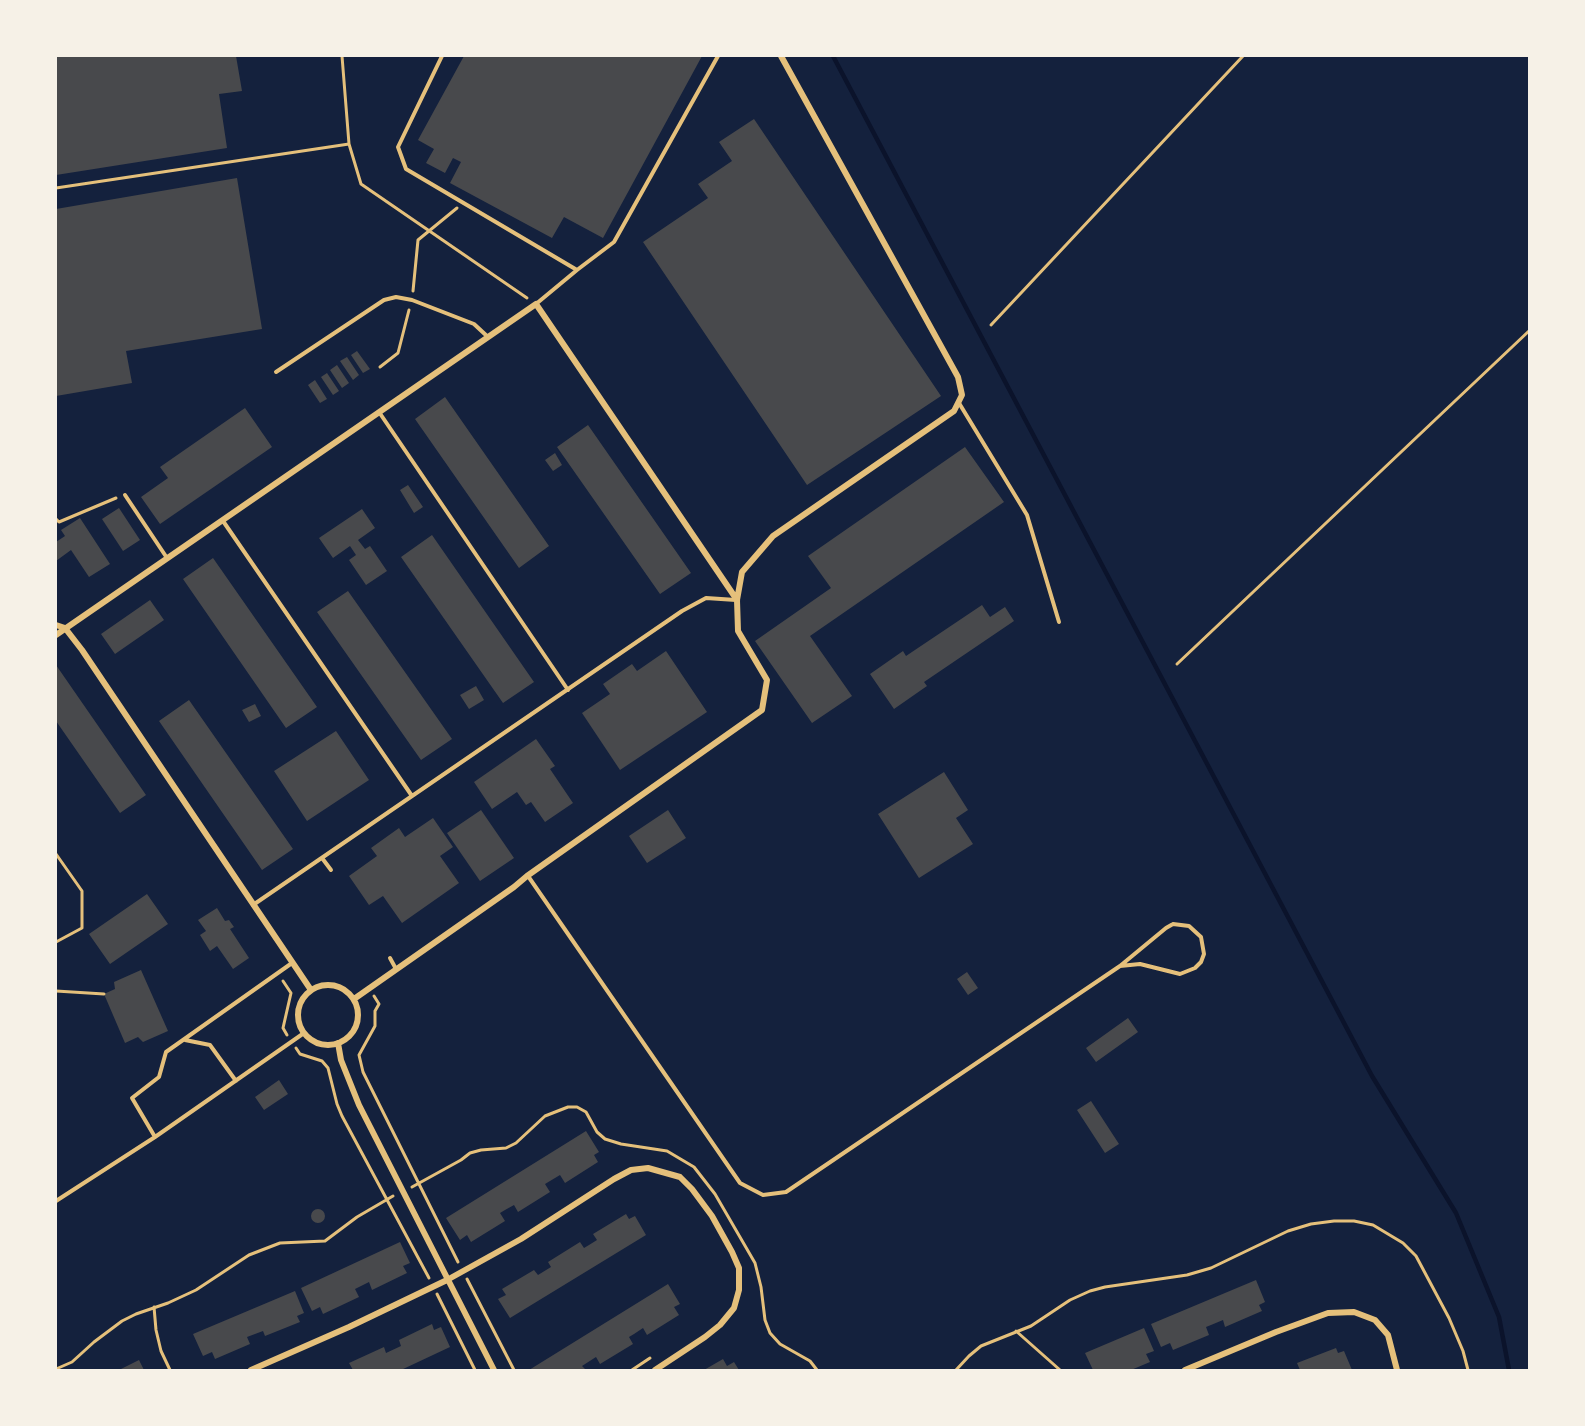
<!DOCTYPE html>
<html>
<head>
<meta charset="utf-8">
<style>
	body { margin:0 }
	#map { position:relative; width:1585px; height:1426px; overflow:hidden; background:#14213d; font-family:Spectral,serif }
	canvas { display:block }
	.frame { position:absolute; inset:0; border:57px solid #f6f1e7; pointer-events:none }
</style>
</head>
<body>
<div id="map">
<canvas width="1585" height="1426"></canvas>
<div class="frame"></div>
</div>
<script>
const g = document.querySelector('canvas').getContext('2d');
g.lineJoin = 'round';
const toPath = rows => new Path2D(rows.map(r => 'M' + r).join(''));
function trace(path, color, width, dash) { g.strokeStyle = color; g.lineWidth = width; g.lineCap = dash ? 'butt' : 'round'; g.setLineDash(dash || []); g.stroke(path); }
function paint(path, color) { g.fillStyle = color; g.fill(path, 'evenodd'); }
trace(toPath([
	[833,56,1372,1076,1456,1213,1499,1317,1509,1370]
]), '#0b132b', 4.5);
paint(toPath([
	[56,56,236,56,242,91,219,94,227,148,56,175],
	[464,56,702,56,603,238,564,217,552,238,450,183,461,162,453,158,445,173,426,163,434,149,418,140],
	[754,119,941,396,807,485,643,242,708,198,698,184,732,161,719,142],
	[237,178,262,329,126,351,132,383,56,396,56,209],
	[357,351,370,369,363,373,351,355],
	[347,357,359,375,353,380,340,361],
	[337,365,349,383,342,388,330,370],
	[327,373,339,391,333,395,321,377],
	[315,380,327,399,320,403,308,385],
	[445,397,549,546,519,568,415,419],
	[245,408,272,447,160,524,141,497,168,478,160,467],
	[588,425,691,573,660,594,557,447],
	[965,447,1004,502,810,636,852,696,812,723,755,641,831,588,808,556],
	[555,453,562,465,553,471,545,460],
	[408,485,423,507,414,513,400,490],
	[119,508,140,540,123,551,102,519],
	[362,509,375,528,358,540,365,549,370,546,387,571,366,585,349,560,356,555,350,546,333,558,319,538],
	[80,518,110,564,89,577,71,550,56,561,56,542,65,536,61,530],
	[432,535,534,682,503,703,401,557],
	[213,558,317,707,286,728,183,579],
	[348,591,452,739,421,760,317,612],
	[150,600,164,620,115,654,101,634],
	[982,605,990,617,1005,607,1014,621,924,682,927,686,894,709,870,674,903,651,906,656],
	[666,651,707,712,620,770,582,713,610,694,603,684,632,664,637,671],
	[56,665,146,795,120,813,56,721],
	[476,686,484,700,469,709,460,695],
	[189,700,293,849,262,870,159,721],
	[255,704,261,716,249,722,242,710],
	[336,731,369,780,307,821,274,771],
	[536,739,555,766,550,769,573,803,545,822,531,802,526,805,517,792,492,809,474,782],
	[944,772,968,810,956,818,973,844,919,878,878,814],
	[481,810,514,858,480,881,447,833],
	[668,810,686,838,647,863,629,836],
	[433,818,453,847,440,856,459,883,402,923,383,896,369,905,349,876,377,856,371,848,399,828,405,837],
	[147,894,168,924,110,964,89,934],
	[217,908,225,921,229,920,234,927,230,929,249,958,233,969,217,946,210,951,200,935,206,931,198,920],
	[141,970,168,1031,143,1042,138,1037,125,1043,104,994,115,989,114,982],
	[967,972,978,988,968,995,957,979],
	[1128,1018,1138,1032,1096,1062,1086,1048],
	[279,1080,288,1094,264,1110,255,1097],
	[1091,1101,1119,1144,1105,1153,1077,1110],
	[586,1131,599,1152,594,1155,598,1162,565,1183,560,1175,545,1184,550,1192,518,1212,514,1205,505,1210,500,1213,505,1221,471,1242,467,1235,460,1240,446,1218],
	'311 1216a7 7 0 1 1 14 0a7 7 0 1 1-14 0Z',
	[626,1214,629,1219,635,1216,646,1235,510,1318,498,1299,506,1295,502,1289,534,1270,538,1275,551,1267,548,1262,580,1242,584,1248,589,1245,597,1240,593,1234],
	[400,1242,410,1263,403,1266,407,1273,372,1290,369,1282,355,1289,359,1297,323,1314,320,1307,312,1311,301,1288],
	[1256,1280,1265,1302,1259,1305,1262,1311,1225,1327,1223,1320,1211,1325,1206,1327,1209,1335,1173,1350,1170,1343,1161,1347,1151,1324],
	[668,1284,680,1304,674,1307,679,1315,647,1335,643,1328,634,1334,629,1337,633,1344,600,1364,596,1357,582,1366,586,1370,529,1370],
	[295,1291,304,1313,297,1316,300,1322,265,1336,263,1331,247,1337,250,1344,215,1359,212,1352,203,1356,193,1334],
	[432,1324,434,1330,441,1327,450,1347,401,1370,353,1370,349,1363,384,1347,386,1353,401,1346,399,1340],
	[1144,1328,1154,1351,1146,1354,1150,1362,1131,1370,1093,1370,1085,1353],
	[1336,1348,1338,1353,1344,1351,1352,1370,1300,1370,1297,1363],
	[723,1359,727,1366,734,1362,739,1370,704,1370],
	[139,1360,144,1370,119,1370]
]), '#48494c');
trace(toPath([
	[342,56,349,144,361,184,527,298],
	[56,188,349,144],
	[413,291,418,240,457,208],
	[991,325,1243,56],
	[380,367,398,353,409,310],
	[56,519,59,522,116,498],
	[1177,664,1530,330],
	[56,854,82,891,82,928,56,942],
	[283,981,291,993,283,1028,287,1035],
	[56,991,104,994],
	[374,996,379,1004,375,1011,375,1026,359,1055,363,1072,458,1262],
	[296,1048,300,1054,322,1061,328,1068,337,1104,342,1116,429,1278],
	[412,1187,461,1160,470,1153,481,1150,506,1148,516,1143,545,1116,568,1107,577,1107,586,1112,597,1132,605,1139,621,1144,667,1151,694,1167,715,1194,755,1263,761,1287,765,1320,770,1333,780,1344,810,1361,817,1370],
	[467,1279,514,1370],
	[437,1294,475,1370],
	[154,1307,156,1330,161,1351,170,1370],
	[1016,1331,1060,1370],
	[56,1369,72,1362,94,1342,122,1321,136,1314,168,1303,196,1290,249,1255,280,1243,325,1241,357,1217,393,1196],
	[632,1370,650,1358],
	[956,1370,969,1356,981,1346,1031,1326,1070,1300,1090,1291,1105,1287,1187,1275,1211,1268,1288,1231,1311,1224,1334,1221,1354,1221,1373,1225,1403,1243,1416,1256,1449,1318,1463,1351,1468,1370]
]), '#e5c07b', 3);
trace(toPath([
	[442,56,398,147,406,169,577,270,614,242,718,56],
	[536,304,577,270],
	[276,372,384,300,396,297,412,300,474,324,488,337],
	[959,403,1027,515,1059,622],
	[379,412,568,690],
	[125,495,167,558],
	[223,521,412,796],
	[322,858,331,870],
	[528,876,740,1183,763,1195,786,1192,1120,966],
	[253,905,682,611,706,598,736,600],
	[1173,924,1189,926,1201,937,1204,954,1201,962,1195,968,1180,974,1140,964,1120,966,1166,928,1173,924],
	[390,958,396,969],
	[185,1040,210,1045,236,1081],
	[155,1137,132,1098,159,1077,166,1052,292,963],
	[56,1201,155,1137,304,1033]
]), '#e5c07b', 4);
trace(toPath([
	[56,625,65,628,82,650,311,990],
	[56,635,536,304,737,600],
	'298 1015a30 30 0 1 1 60 0a30 30 0 1 1-60 0Z',
	[354,999,514,887,527,876,762,710,767,680,738,631,737,600,742,572,773,536,954,411,962,395,958,377,781,56],
	[338,1043,341,1060,359,1105,494,1370],
	[251,1370,349,1327,447,1280,521,1239,614,1179,631,1170,648,1168,680,1177,692,1189,712,1216,732,1252,739,1268,739,1290,734,1308,720,1325,705,1337,655,1370],
	[1185,1370,1276,1332,1328,1313,1354,1312,1375,1320,1388,1335,1397,1370]
]), '#e5c07b', 6);
</script>
</body>
</html>
